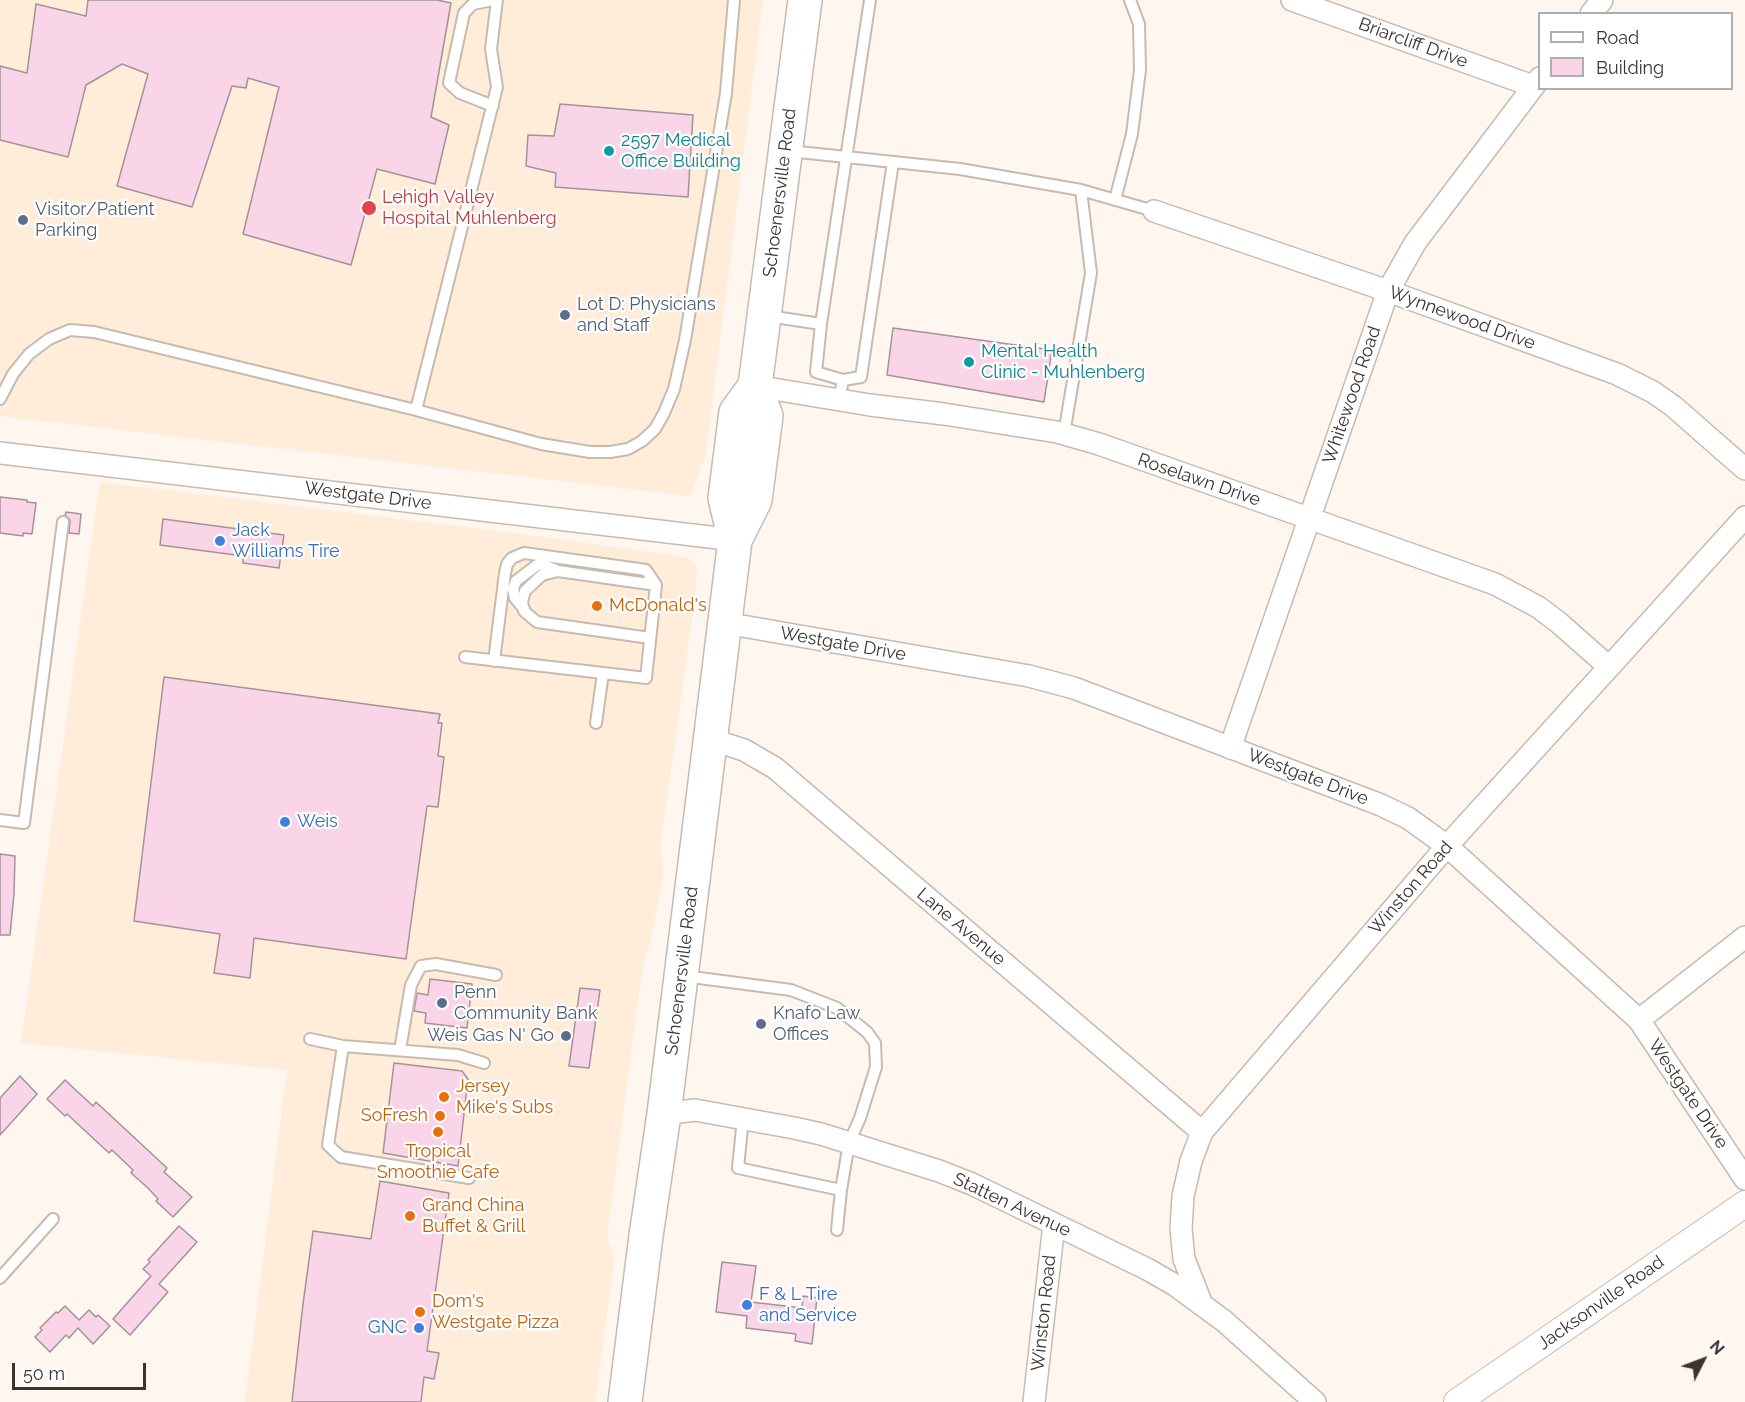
<!DOCTYPE html>
<html>
<head>
<meta charset="utf-8">
<style>
	body { margin:0 }
	#map { position:relative; width:1745px; height:1402px; overflow:hidden; background:#fef6ef; font-family:Raleway,sans-serif }
	canvas { display:block }
	.legend { position:absolute; left:1538px; top:12px; width:195px; height:78px; box-sizing:border-box; background:#fff; border:2px solid #b0aeac; margin:0; padding:8px 10px; list-style:none; font-size:18px; color:#393430 }
	.legend li { display:flex; align-items:center; gap:12px; height:30px }
	.legend b { width:30px; border:2px solid #b0aeac }
	.north { position:absolute; left:1673px; top:1330px; width:60px; height:60px; -webkit-text-stroke:4px #fff; paint-order:stroke; rotate:48deg; font-size:16px; font-weight:700; line-height:24px; text-align:center; color:#393430 }
	.north::after { content:''; display:block; margin:auto; width:21px; height:27px; background:#393430; clip-path:polygon(50% 0,100% 100%,50% 72%,0 100%) }
	.scale { position:absolute; left:12px; top:1363px; width:134px; height:27px; box-sizing:border-box; border:3px solid #393430; border-top:0; padding-left:8px; font-size:18px; line-height:21px; white-space:nowrap; color:#393430; -webkit-text-stroke:4px #fff; paint-order:stroke }
</style>
</head>
<body>
<div id="map">
<canvas width="1745" height="1402"></canvas>
<ul class="legend">
<li><b style="height:8px;background:#fff"></b>Road</li>
<li><b style="height:16px;background:#fad4e7"></b>Building</li>
</ul>
<div class="north">N</div>
<div class="scale">50 m</div>
</div>
<script>
const g = document.querySelector('canvas').getContext('2d');
g.lineJoin = 'round';
function paint(path, color) { g.fillStyle = color; g.fill(path, 'evenodd'); }
const toPath = rows => new Path2D(rows.map(r => 'M' + r).join(''));
function trace(path, color, width, dash) { g.strokeStyle = color; g.lineWidth = width; g.lineCap = dash ? 'butt' : 'round'; g.setLineDash(dash || []); g.stroke(path); }
function label(font, color, halo, rows, align = 'center') {
  g.font = font + ' Raleway,sans-serif'; g.lineWidth = 4.5; g.setLineDash([]); g.textBaseline = 'middle'; g.strokeStyle = halo; g.fillStyle = color; for (const [text, x, y, turn = 0] of rows) {
    g.save(); g.translate(x, y); g.rotate((+turn || 0) * Math.PI / 180); g.textAlign = isNaN(turn) ? turn : align; if (halo) g.strokeText(text, 0, 0); g.fillText(text, 0, 0); g.restore();
  }
}
paint(toPath([
	[0,0,763,0,706,452,691,496,0,416],
	[100,482,552,538,684,557,691,560,697,566,696,590,660,848,664,872,651,939,643,963,607,1236,614,1257,613,1269,595,1402,245,1402,287,1070,21,1043]
]), '#ffedda');
const building = toPath([
	[88,0,437,0,451,3,431,117,449,125,435,184,377,169,351,265,243,234,279,87,248,78,246,88,232,86,192,207,117,186,148,74,122,64,86,85,68,157,0,140,0,66,27,73,36,4,86,16,88,0],
	[560,104,693,115,688,197,555,187,556,173,526,166,528,135,554,136,560,104],
	[893,328,1052,350,1044,402,887,375,893,328],
	[0,497,27,500,27,502,36,503,32,534,23,533,23,536,0,533,0,497],
	[66,512,81,514,79,534,69,533,70,520,65,515,66,512],
	[163,519,284,535,279,568,243,563,243,556,160,545,163,519],
	[164,677,440,714,438,723,442,723,438,756,444,757,438,807,427,806,406,959,254,938,250,978,214,973,220,934,134,921,164,677],
	[0,854,15,856,14,894,10,935,0,935,0,854],
	[430,979,472,984,467,1028,425,1023,426,1013,414,1011,417,993,428,995,430,979],
	[580,988,600,990,589,1068,569,1066,580,988],
	[394,1063,462,1071,468,1079,458,1166,383,1153,394,1063],
	[20,1076,37,1094,0,1135,0,1098,20,1076],
	[65,1080,93,1106,96,1102,167,1168,164,1172,192,1197,173,1217,156,1201,158,1199,148,1188,131,1173,133,1170,112,1150,109,1153,67,1114,65,1116,47,1099,65,1080],
	[380,1181,449,1193,427,1351,439,1353,434,1379,424,1377,421,1402,292,1402,303,1304,313,1231,371,1239,380,1181],
	[179,1226,197,1242,159,1284,168,1292,130,1335,113,1319,151,1276,143,1269,150,1262,148,1260,179,1226],
	[722,1262,756,1266,751,1302,802,1308,803,1296,817,1298,812,1344,795,1341,796,1334,746,1328,747,1316,716,1312,722,1262],
	[65,1306,79,1320,89,1310,96,1317,98,1315,110,1326,93,1344,78,1328,69,1338,66,1335,50,1352,35,1337,42,1330,40,1328,56,1312,58,1313,65,1306]
]);
paint(building, '#fad4e7');
trace(building, '#a2939a', 1.5);
const service = toPath([
	[493,0,473,4,464,13,449,83,460,93,493,106],
	[789,151,960,169,1081,190,1154,211],
	[1115,200,1132,134,1140,70,1139,24,1130,0],
	[768,316,821,324],
	[843,380,816,372,821,324,870,0],
	[0,399,13,374,29,354,49,339,70,330,94,332,416,410,541,444,590,452,610,452,628,449,642,441,655,429,664,413,674,389,685,340,726,93,734,0],
	[839,400,843,380,861,377,893,162],
	[416,410,497,87,491,49,497,0],
	[1064,434,1091,273,1081,190],
	[524,609,515,598,513,589,516,581,537,565,543,565,558,571],
	[650,638,537,622,524,611,522,602,525,591,542,575,558,571,656,585],
	[465,657,603,673,596,723],
	[494,661,505,573,507,564,512,558,524,553,646,570,656,585,646,678,603,673],
	[0,820,24,823,63,522],
	[684,976,791,990,837,1008,867,1032,875,1043,876,1067,860,1118,849,1143,841,1190,738,1168,743,1118],
	[310,1039,343,1046,458,1055,484,1063],
	[343,1046,328,1145,341,1157,469,1178],
	[400,1050,411,985,421,966,436,964,496,975],
	[837,1230,841,1190],
	[0,1278,53,1219]
]);
const minor = toPath([
	[1292,0,1533,86],
	[1591,14,1602,0],
	[1154,211,1388,291,1617,374,1653,392,1673,406,1745,469],
	[755,386,870,405,944,414,1057,432,1099,444,1495,584,1538,607,1558,622,1609,667],
	[0,453,735,540],
	[725,623,1029,676,1074,688,1381,805,1408,818,1447,846,1639,1020,1745,1179],
	[710,739,744,750,775,768,1202,1132],
	[1230,748,1388,291,1415,243,1540,78],
	[1639,1020,1745,937],
	[664,1114,695,1110,794,1128,821,1134,939,1171,972,1184,1147,1269,1175,1285,1224,1321,1315,1402],
	[1201,1302,1184,1259,1181,1229,1183,1196,1191,1161,1202,1132,1447,846,1745,517],
	[1034,1402,1054,1224]
]);
const tertiary = toPath([
	[1457,1402,1745,1204]
]);
const primary = toPath([
	[735,540,725,498,736,412,755,386],
	[625,1402,646,1236,664,1114,735,540,755,500,766,416,755,386,805,0]
]);
trace(service, '#c7bbaf', 14);
trace(minor, '#c7bbaf', 24);
trace(tertiary, '#c7bbaf', 28);
trace(primary, '#c7bbaf', 36);
trace(service, '#fff', 10);
trace(minor, '#fff', 21);
trace(tertiary, '#fff', 26);
trace(primary, '#fff', 33);
for (const [x, y, r, color] of [
	[609,151,6,"#0f9aa8"],
	[369,208,8,"#e0444e"],
	[23,220,6,"#5c6f8a"],
	[565,315,6,"#5c6f8a"],
	[969,362,6,"#0f9aa8"],
	[220,541,6,"#3f7fe0"],
	[597,606,6,"#e8710a"],
	[285,822,6,"#3f7fe0"],
	[442,1003,6,"#5c6f8a"],
	[761,1024,6,"#5c6f8a"],
	[566,1036,6,"#5c6f8a"],
	[444,1097,6,"#e8710a"],
	[440,1116,6,"#e8710a"],
	[438,1132,6,"#e8710a"],
	[410,1216,6,"#e8710a"],
	[747,1305,6,"#3f7fe0"],
	[420,1312,6,"#e8710a"],
	[419,1328,6,"#3f7fe0"]
]) { const dot = new Path2D(); dot.arc(x, y, r, 0, 2 * Math.PI); g.fillStyle = color; g.fill(dot); trace(dot, '#fff', 2); }
label('18px', '#393430', '#fff', [
	["Briarcliff Drive",1413,43,20],
	["Schoenersville Road",780,193,-83],
	["Wynnewood Drive",1462,318,20],
	["Whitewood Road",1352,395,-71],
	["Roselawn Drive",1199,480,19],
	["Westgate Drive",368,496,7],
	["Westgate Drive",843,644,10],
	["Westgate Drive",1308,777,21],
	["Winston Road",1411,888,-49],
	["Lane Avenue",961,927,40],
	["Schoenersville Road",682,971,-83],
	["Westgate Drive",1688,1094,56],
	["Statten Avenue",1012,1205,25],
	["Jacksonville Road",1601,1303,-35],
	["Winston Road",1044,1313,-84]
]);
label('18px', '#0d838f', '#fff', [
	["2597 Medical",621,141],
	["Office Building",621,162],
	["Mental Health",981,352],
	["Clinic - Muhlenberg",981,373]
], 'left');
label('18px', '#be3a42', '#fff', [
	["Lehigh Valley",382,198],
	["Hospital Muhlenberg",382,219]
], 'left');
label('18px', '#4e5e75', '#fff', [
	["Visitor/Patient",35,210],
	["Parking",35,231],
	["Lot D: Physicians",577,305],
	["and Staff",577,326],
	["Penn",454,993],
	["Community Bank",454,1014],
	["Knafo Law",773,1014],
	["Offices",773,1035],
	["Weis Gas N' Go",554,1036,"right"]
], 'left');
label('18px', '#366cbe', '#fff', [
	["Jack",232,531],
	["Williams Tire",232,552],
	["Weis",297,822],
	["F & L Tire",759,1295],
	["and Service",759,1316],
	["GNC",407,1328,"right"]
], 'left');
label('18px', '#c56008', '#fff', [
	["McDonald's",609,606],
	["Jersey",456,1087],
	["Mike's Subs",456,1108],
	["SoFresh",428,1116,"right"],
	["Tropical",438,1152,"center"],
	["Smoothie Cafe",438,1173,"center"],
	["Grand China",422,1206],
	["Buffet & Grill",422,1227],
	["Dom's",432,1302],
	["Westgate Pizza",432,1323]
], 'left');
</script>
</body>
</html>
